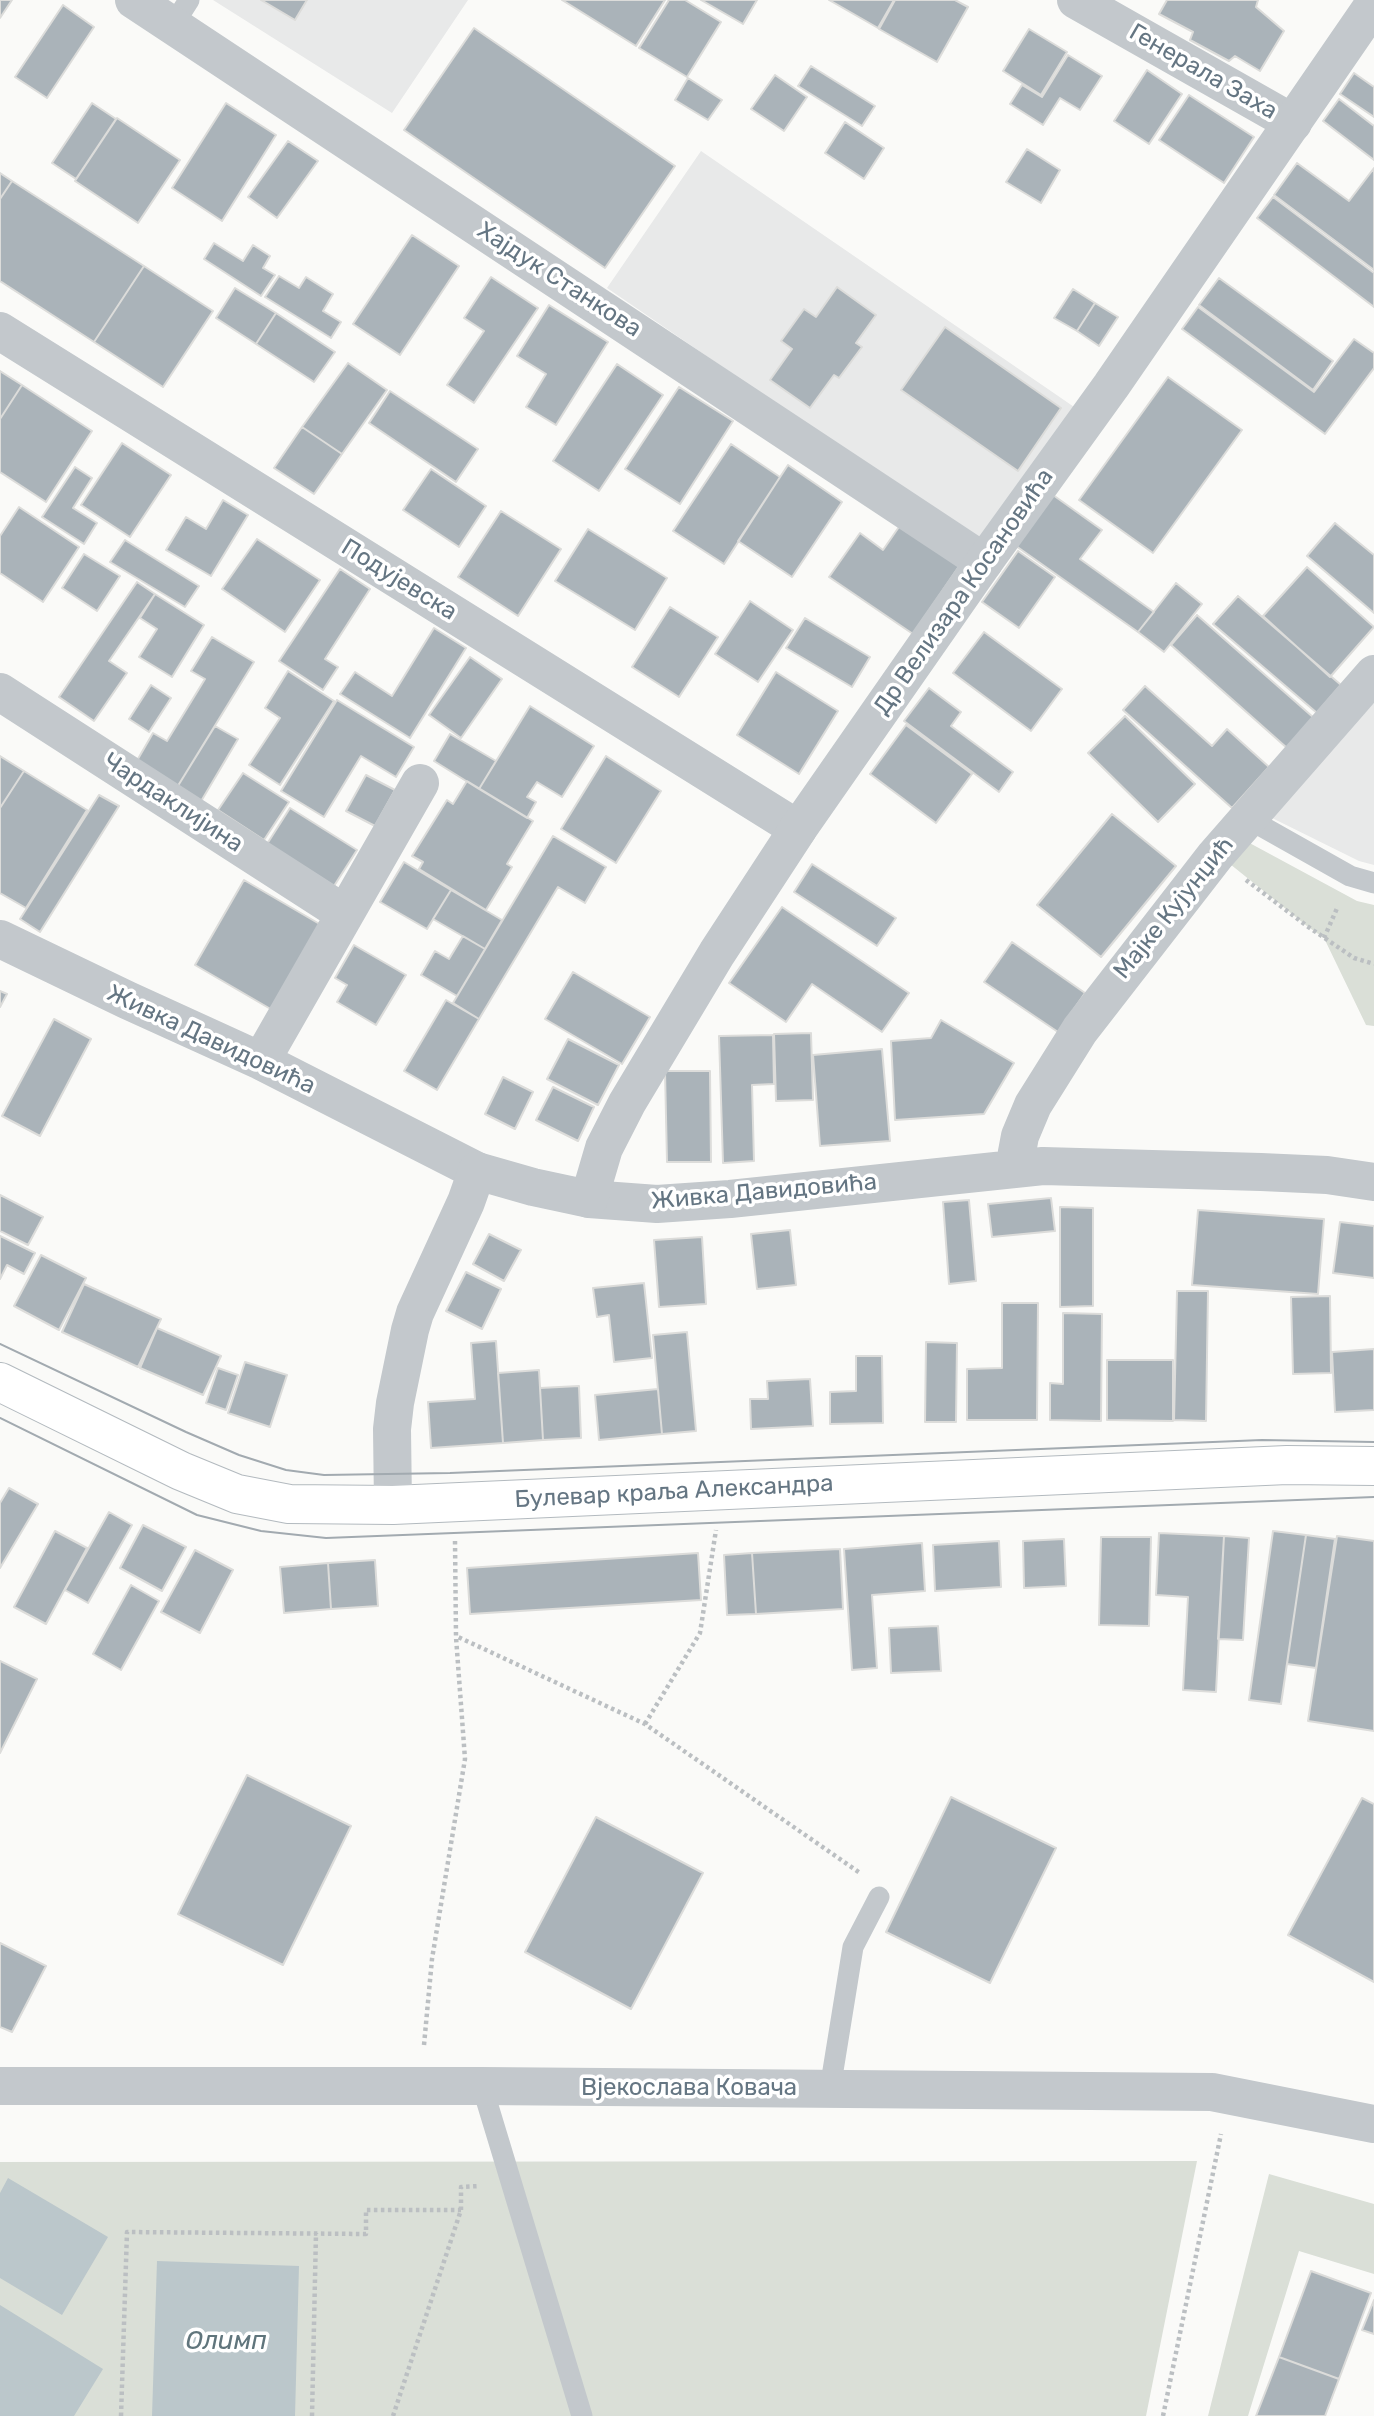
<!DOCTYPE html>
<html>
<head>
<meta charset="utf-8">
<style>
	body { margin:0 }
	canvas { display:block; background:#fafaf8 }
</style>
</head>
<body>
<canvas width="1374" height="2416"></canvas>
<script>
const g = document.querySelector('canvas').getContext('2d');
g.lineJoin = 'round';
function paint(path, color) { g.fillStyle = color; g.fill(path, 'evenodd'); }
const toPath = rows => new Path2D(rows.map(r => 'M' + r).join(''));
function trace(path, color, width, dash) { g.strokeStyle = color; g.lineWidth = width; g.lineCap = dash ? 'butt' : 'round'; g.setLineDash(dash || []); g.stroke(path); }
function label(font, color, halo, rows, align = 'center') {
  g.font = font + ' Rubik,sans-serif'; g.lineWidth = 7; g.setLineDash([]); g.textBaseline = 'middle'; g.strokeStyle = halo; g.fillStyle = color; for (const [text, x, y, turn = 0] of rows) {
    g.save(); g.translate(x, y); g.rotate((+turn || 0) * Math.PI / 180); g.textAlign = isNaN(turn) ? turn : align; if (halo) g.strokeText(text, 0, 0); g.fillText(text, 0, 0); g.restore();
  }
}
paint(toPath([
	[213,0,468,0,392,113],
	[701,151,1080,411,986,547,607,288],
	[1374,703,1374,865,1359,861,1268,816]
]), '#e8e9e9');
paint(toPath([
	[1244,840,1357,901,1374,905,1374,1026,1366,1025,1324,938,1307,926,1230,864],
	[1197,2161,1146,2416,0,2416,0,2162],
	[1269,2174,1374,2204,1374,2274,1299,2251,1248,2416,1208,2416]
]), '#dadfd7');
paint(toPath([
	[8,2178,108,2237,62,2315,0,2278,0,2193],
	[157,2261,299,2266,295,2416,152,2416],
	[0,2305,103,2369,74,2416,0,2416]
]), '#bbc7cb');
const building = toPath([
	[0,0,12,0,0,18,0,0],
	[261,0,307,0,295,20,261,0],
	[562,0,665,0,636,46,562,0],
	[669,0,685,0,721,22,687,77,639,48,669,0],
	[701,0,757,0,743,24,701,0],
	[829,0,894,0,878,28,829,0],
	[895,0,955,0,968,7,937,62,879,29,895,0],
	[1167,0,1258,0,1256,7,1284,31,1260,71,1235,56,1229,61,1190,40,1193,32,1159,14,1167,0],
	[63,5,94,27,47,98,15,77,63,5],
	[474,28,675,166,605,268,404,130,474,28],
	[1029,29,1067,52,1041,95,1003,71,1029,29],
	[1068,55,1102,76,1080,110,1060,98,1043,125,1010,104,1022,85,1042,97,1068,55],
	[811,66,875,106,862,126,798,86,811,66],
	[1147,70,1182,94,1149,144,1114,121,1147,70],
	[1354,73,1374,87,1374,117,1340,94,1354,73],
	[775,75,807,97,784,131,751,109,775,75],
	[688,78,722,100,708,120,675,100,688,78],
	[1189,95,1254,137,1224,183,1159,140,1189,95],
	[1339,99,1374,126,1374,160,1323,121,1339,99],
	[92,103,116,119,76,179,52,163,92,103],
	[226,103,276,135,222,221,172,188,226,103],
	[117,118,180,160,138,223,75,181,117,118],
	[845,122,884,148,864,179,825,153,845,122],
	[288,141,318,161,277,218,248,197,288,141],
	[1027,149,1060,170,1041,203,1006,182,1027,149],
	[1297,163,1349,201,1374,168,1374,270,1274,195,1297,163],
	[0,173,12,181,0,199,0,173],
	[12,181,144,266,94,342,0,281,0,199,12,181],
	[1273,197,1374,273,1374,307,1257,218,1273,197],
	[412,235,459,266,400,355,353,324,412,235],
	[214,243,243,261,253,245,270,256,263,268,275,275,261,296,204,259,214,243],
	[144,266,213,311,163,387,94,342,144,266],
	[279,276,299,288,306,277,333,294,323,311,341,322,331,338,265,297,279,276],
	[491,277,538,308,474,403,447,385,484,331,464,318,491,277],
	[1219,278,1333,361,1313,390,1199,305,1219,278],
	[837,287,876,315,856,343,862,347,839,378,834,375,810,408,770,380,792,349,781,341,804,309,816,317,837,287],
	[235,288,276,313,256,344,216,318,235,288],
	[1073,289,1095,303,1077,331,1054,318,1073,289],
	[1095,303,1118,317,1099,346,1077,331,1095,303],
	[549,305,608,342,556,425,526,407,546,374,517,356,549,305],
	[1198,307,1314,392,1354,339,1374,353,1374,368,1325,434,1182,329,1198,307],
	[276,313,335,352,314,382,256,344,276,313],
	[945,327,1061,408,1018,471,901,390,945,327],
	[348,363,387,390,342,454,302,427,348,363],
	[617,364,663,395,599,491,553,461,617,364],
	[0,371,22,385,0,419,0,371],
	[1168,377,1242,430,1153,553,1079,500,1168,377],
	[22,385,92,431,46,502,0,472,0,419,22,385],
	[679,387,733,421,680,504,625,469,679,387],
	[390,391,478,449,456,482,369,423,390,391],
	[302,427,342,454,314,494,274,468,302,427],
	[122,443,171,475,130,537,81,505,122,443],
	[731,444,780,477,724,564,673,531,731,444],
	[788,465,842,502,792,577,738,541,788,465],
	[75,467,92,478,73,508,97,523,84,544,42,517,75,467],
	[431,469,486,506,459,547,403,510,431,469],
	[1053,495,1102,530,1080,559,1154,612,1138,632,1016,546,1053,495],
	[223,500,248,515,211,576,166,550,186,517,206,529,223,500],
	[19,507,79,547,43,602,0,573,0,536,19,507],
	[501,511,561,549,518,616,458,577,501,511],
	[1335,523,1374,555,1374,613,1307,556,1335,523],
	[901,524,960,565,913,634,829,577,860,533,883,550,901,524],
	[588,529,667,578,635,630,555,581,588,529],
	[257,539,320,580,285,632,222,589,257,539],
	[125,540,199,586,185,607,110,562,125,540],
	[1018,551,1055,577,1019,628,982,602,1018,551],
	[84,554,120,576,97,611,62,588,84,554],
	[1307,567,1374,627,1330,677,1263,616,1307,567],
	[340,569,370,589,325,659,338,667,323,690,279,661,340,569],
	[137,582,155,594,109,661,127,673,94,721,59,697,137,582],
	[1176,583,1202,604,1164,652,1138,632,1176,583],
	[155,594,204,625,172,677,139,657,157,629,140,618,155,594],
	[1238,596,1341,685,1317,713,1213,624,1238,596],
	[750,601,793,630,758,682,715,654,750,601],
	[670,607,718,637,679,697,632,667,670,607],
	[1197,615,1314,718,1287,748,1171,645,1197,615],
	[805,618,870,657,852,687,786,648,805,618],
	[434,628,466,648,410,738,340,694,355,672,392,696,434,628],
	[984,632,1062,689,1031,731,953,673,984,632],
	[212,637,254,662,176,789,135,764,153,733,167,741,205,679,191,671,212,637],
	[470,657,502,679,461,738,429,715,470,657],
	[288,671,334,701,280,785,249,765,280,718,265,708,288,671],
	[776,672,838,711,799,774,737,735,776,672],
	[151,685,171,698,149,732,129,719,151,685],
	[1145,686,1212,746,1227,729,1269,767,1232,808,1123,710,1145,686],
	[929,688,961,712,951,726,1013,772,999,792,904,721,929,688],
	[337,700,414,747,396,777,361,756,324,817,281,791,337,700],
	[530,706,594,746,562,797,537,782,527,797,536,802,527,818,479,789,530,706],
	[1125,716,1195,784,1158,822,1088,753,1125,716],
	[906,725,972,774,936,823,870,774,906,725],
	[215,726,238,739,200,803,176,789,215,726],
	[450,734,496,761,479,789,434,761,450,734],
	[0,756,24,771,0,808,0,756],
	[606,756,661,791,616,863,561,829,606,756],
	[24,771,87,810,26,908,0,893,0,808,24,771],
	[243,773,289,802,264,840,218,810,243,773],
	[366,775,395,790,375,826,346,811,366,775],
	[467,781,533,821,507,864,512,867,486,910,419,869,423,862,412,856,447,800,453,804,467,781],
	[99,795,119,806,40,932,20,919,99,795],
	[290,808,357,850,334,886,267,844,290,808],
	[1112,814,1176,866,1101,957,1037,905,1112,814],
	[553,836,606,867,585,903,558,887,479,1019,453,1003,553,836],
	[404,862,451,890,427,929,380,902,404,862],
	[812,864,896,918,877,946,794,892,812,864],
	[244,880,323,926,274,1011,195,965,244,880],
	[451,890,502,920,485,949,433,919,451,890],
	[782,907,909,993,882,1032,812,984,786,1022,729,983,782,907],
	[463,936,485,949,457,996,421,975,435,951,449,959,463,936],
	[1012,942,1085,993,1058,1032,984,982,1012,942],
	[354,945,406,975,376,1025,337,1002,347,985,335,978,354,945],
	[573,972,650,1017,622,1064,545,1019,573,972],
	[0,991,7,994,0,1007,0,991],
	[446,1000,479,1019,437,1090,404,1071,446,1000],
	[54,1019,91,1039,40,1136,2,1116,54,1019],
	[941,1020,1014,1063,984,1114,895,1120,891,1041,931,1038,941,1020],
	[811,1033,813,1100,776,1101,774,1034,811,1033],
	[773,1035,774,1084,752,1085,754,1161,723,1163,719,1036,773,1035],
	[568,1039,619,1065,598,1105,547,1079,568,1039],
	[882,1049,890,1141,820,1146,813,1055,882,1049],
	[665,1071,710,1071,711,1162,667,1162,665,1071],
	[503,1077,533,1092,515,1129,485,1114,503,1077],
	[553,1087,594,1107,578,1141,536,1120,553,1087],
	[0,1195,43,1217,28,1245,0,1231,0,1195],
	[1051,1198,1055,1231,992,1237,988,1204,1051,1198],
	[969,1200,976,1281,949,1284,943,1202,969,1200],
	[1060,1207,1093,1208,1093,1306,1060,1307,1060,1207],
	[1198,1210,1324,1219,1318,1294,1192,1285,1198,1210],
	[1340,1222,1374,1226,1374,1278,1333,1273,1340,1222],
	[790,1230,796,1285,757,1289,751,1234,790,1230],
	[489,1234,521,1250,504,1281,473,1264,489,1234],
	[0,1236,35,1253,24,1274,7,1265,0,1279,0,1236],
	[702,1237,706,1304,659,1307,654,1240,702,1237],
	[41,1255,86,1278,59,1330,14,1306,41,1255],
	[466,1272,501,1289,482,1329,446,1311,466,1272],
	[644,1283,652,1358,614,1362,609,1315,597,1317,593,1288,644,1283],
	[84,1284,161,1319,138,1367,62,1332,84,1284],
	[1177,1291,1208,1291,1206,1421,1174,1420,1177,1291],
	[1330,1296,1331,1373,1293,1374,1291,1297,1330,1296],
	[1002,1303,1038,1303,1037,1420,967,1420,967,1369,1002,1368,1002,1303],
	[1063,1313,1102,1314,1101,1421,1050,1420,1050,1383,1063,1384,1063,1313],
	[157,1328,221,1356,203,1395,140,1368,157,1328],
	[687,1332,696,1431,662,1434,653,1335,687,1332],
	[496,1341,503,1443,431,1448,428,1402,475,1399,471,1343,496,1341],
	[926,1342,957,1343,956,1422,925,1422,926,1342],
	[1374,1349,1374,1410,1335,1412,1332,1352,1374,1349],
	[856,1356,882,1356,883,1423,830,1424,830,1392,856,1391,856,1356],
	[1107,1360,1173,1360,1173,1421,1107,1420,1107,1360],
	[245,1362,287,1375,270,1427,228,1413,245,1362],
	[218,1368,238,1375,226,1410,206,1403,218,1368],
	[539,1370,543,1440,503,1443,498,1373,539,1370],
	[810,1379,813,1426,751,1429,750,1399,768,1399,767,1381,810,1379],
	[579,1386,581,1438,543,1440,540,1388,579,1386],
	[658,1389,662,1434,599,1440,595,1395,658,1389],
	[9,1488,38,1504,0,1568,0,1503,9,1488],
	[109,1512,132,1525,88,1603,65,1590,109,1512],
	[143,1525,186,1547,162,1591,120,1568,143,1525],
	[55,1531,87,1548,46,1624,14,1607,55,1531],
	[1273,1531,1306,1535,1281,1704,1249,1700,1273,1531],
	[1159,1533,1224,1536,1216,1692,1183,1690,1188,1597,1156,1595,1159,1533],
	[1306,1535,1335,1539,1316,1668,1287,1664,1306,1535],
	[1224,1536,1249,1538,1243,1640,1218,1639,1224,1536],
	[1337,1536,1374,1541,1374,1731,1308,1721,1337,1536],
	[1101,1537,1151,1537,1149,1626,1099,1625,1101,1537],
	[1064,1539,1066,1586,1024,1588,1023,1541,1064,1539],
	[999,1541,1001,1587,935,1591,933,1545,999,1541],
	[922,1543,925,1591,872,1595,877,1668,852,1670,844,1549,922,1543],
	[840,1549,843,1609,756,1614,752,1553,840,1549],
	[195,1550,233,1570,200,1633,161,1612,195,1550],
	[698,1553,701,1600,470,1614,467,1568,698,1553],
	[752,1553,756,1614,727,1615,724,1555,752,1553],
	[375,1560,378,1606,331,1609,328,1563,375,1560],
	[328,1563,331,1609,284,1613,280,1567,328,1563],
	[131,1585,159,1601,121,1670,93,1654,131,1585],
	[938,1626,941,1671,891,1673,889,1628,938,1626],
	[0,1661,37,1679,0,1753,0,1661],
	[247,1775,351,1826,283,1965,178,1914,247,1775],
	[951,1797,1056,1848,990,1983,886,1932,951,1797],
	[1362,1798,1374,1804,1374,1982,1288,1935,1362,1798],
	[596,1817,703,1873,631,2009,525,1952,596,1817],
	[0,1943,46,1966,12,2032,0,2027,0,1943],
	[1311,2271,1371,2293,1339,2379,1279,2357,1311,2271],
	[1374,2300,1374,2334,1362,2330,1374,2300],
	[1279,2357,1339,2379,1325,2416,1256,2416,1279,2357]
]);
paint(building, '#aab3b9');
trace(building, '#dcdcda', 2);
const secondary = toPath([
	[0,1382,181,1471,237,1494,289,1504,393,1505,1287,1465,1374,1466]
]);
trace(secondary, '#b3babf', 40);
trace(toPath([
	[1246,880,1307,926,1354,958,1374,964],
	[1324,938,1338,906],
	[455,1541,456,1636,645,1724,860,1873],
	[645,1724,700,1633,716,1530],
	[424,2045,432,1959,465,1759,456,1637],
	[121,2416,127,2232,366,2234,366,2210,461,2210],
	[312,2416,316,2233],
	[393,2416,461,2210,461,2187,480,2186],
	[1163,2416,1221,2134]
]), '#bbbfc2', 4.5, [3.5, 3.5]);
trace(toPath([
	[173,25,189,0],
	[1247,818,1350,876,1374,883],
	[482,2086,582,2416],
	[830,2089,853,1947,879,1897]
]), '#c3c8cc', 21);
trace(toPath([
	[134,0,984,562],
	[1076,0,1293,123],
	[0,331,798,829],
	[0,692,345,914],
	[0,939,127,1000,261,1061,477,1171],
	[261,1061,420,783],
	[1014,1168,1020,1136,1033,1105,1080,1030,1215,856,1374,674],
	[589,1199,657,1204,730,1199,1043,1166,1261,1172,1327,1175,1374,1182],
	[0,2086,482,2086,1212,2092,1374,2124]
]), '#c3c8cc', 38);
trace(toPath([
	[393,1505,392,1429,395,1403,410,1330,415,1313,466,1202,477,1171,533,1187,589,1199,604,1148,627,1103,717,953,798,829,984,562,1111,386,1374,4]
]), '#c3c8cc', 38);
trace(secondary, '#fff', 38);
trace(toPath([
	[0,1344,186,1432,239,1455,286,1470,324,1475,450,1473,1262,1440,1374,1442],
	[0,1418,197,1515,261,1531,326,1538,1374,1497]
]), '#a2aab0', 2);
label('24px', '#657683', '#fff', [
	["Генерала Заха",1203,72,30],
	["Хајдук Станкова",559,280,33],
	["Подујевска",399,580,32],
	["Др Велизара Косановића",964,592,-55],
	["Чардаклијина",173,803,33],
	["Мајке Кујунџић",1174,908,-51],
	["Живка Давидовића",211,1040,25],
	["Живка Давидовића",764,1192,-5],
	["Булевар краља Александра",674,1492,-3],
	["Вјекослава Ковача",689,2088]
]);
label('italic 26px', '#60757c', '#fff', [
	["Олимп",226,2341]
]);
</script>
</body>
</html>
